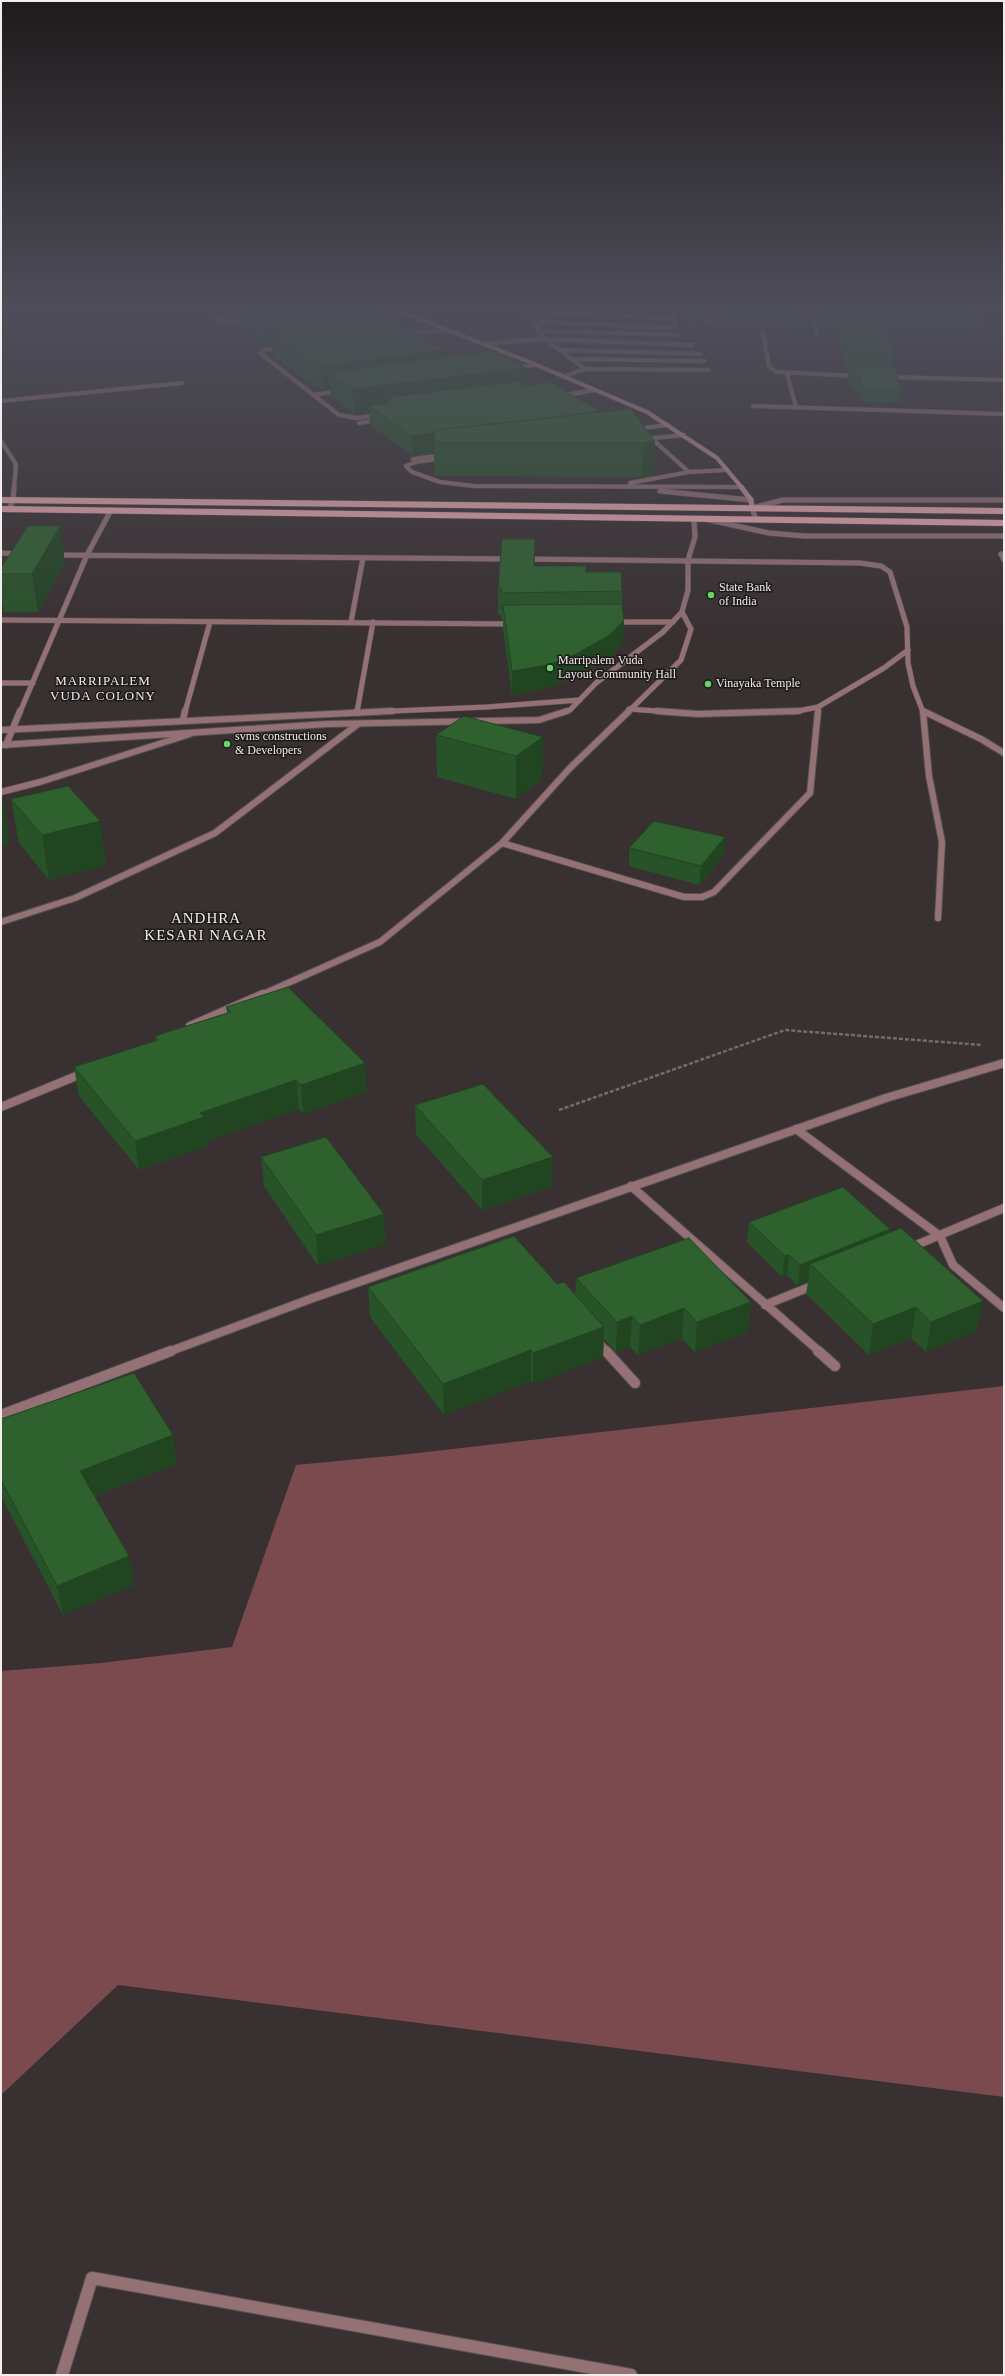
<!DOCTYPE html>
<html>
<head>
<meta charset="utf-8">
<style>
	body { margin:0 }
	#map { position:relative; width:1005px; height:2376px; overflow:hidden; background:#393031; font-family:"Times New Roman",serif }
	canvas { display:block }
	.frame { position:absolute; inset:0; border:2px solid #f2ecec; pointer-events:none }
</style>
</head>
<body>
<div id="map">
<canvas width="1005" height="2376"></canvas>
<div class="frame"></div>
</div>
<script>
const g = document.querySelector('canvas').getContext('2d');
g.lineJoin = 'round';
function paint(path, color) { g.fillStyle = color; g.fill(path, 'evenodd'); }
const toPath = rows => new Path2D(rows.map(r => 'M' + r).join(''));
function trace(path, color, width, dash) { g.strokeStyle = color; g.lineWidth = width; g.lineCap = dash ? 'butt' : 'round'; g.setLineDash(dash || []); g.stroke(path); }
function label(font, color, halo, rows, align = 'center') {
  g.font = font + ' "Times New Roman",serif'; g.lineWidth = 3; g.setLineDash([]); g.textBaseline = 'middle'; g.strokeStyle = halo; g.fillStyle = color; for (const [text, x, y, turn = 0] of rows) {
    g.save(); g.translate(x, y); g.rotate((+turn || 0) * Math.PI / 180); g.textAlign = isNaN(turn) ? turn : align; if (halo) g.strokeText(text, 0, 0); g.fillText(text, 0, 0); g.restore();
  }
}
paint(toPath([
	[1004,1386,1004,2097,118,1985,1,2095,1,1671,101,1663,232,1647,296,1465,400,1455]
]), '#7a4a4f');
const serviceFar1 = toPath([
	[1,401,182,383],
	[644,439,684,435],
	[652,439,689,472,727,470],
	[1,441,16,464,14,489],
	[444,458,416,462,406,466,412,472,440,482,474,486,742,487],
	[630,483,689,472]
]);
const service = toPath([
	[660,491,751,500],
	[9,510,13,500,14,488],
	[351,622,363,558]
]);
const minorFar5 = toPath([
	[208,311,227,323,249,322],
	[813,311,817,333],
	[527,312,674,318],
	[706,322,707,311],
	[537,331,680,335],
	[763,332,769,366,776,372,859,376],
	[406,334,444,330],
	[482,344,545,339,692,345],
	[283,348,263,350,260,353,339,415,356,418,380,415],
	[561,350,701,354],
	[572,359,705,361],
	[513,368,536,365],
	[585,369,709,370],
	[787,374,796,407],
	[563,377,585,369,545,339,534,325,544,322,672,328,675,327,673,311],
	[889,377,1004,380],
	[312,395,341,391],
	[560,396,595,390],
	[753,406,1004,414],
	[359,423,380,420],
	[635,429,668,425],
	[413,459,444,455]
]);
const minorFar4 = toPath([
	[1,553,20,554],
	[1004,554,1001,554,1004,560],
	[54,555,510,559],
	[524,559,860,563,881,566,890,572,907,627,908,663,913,686,923,712],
	[1,620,514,624],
	[614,622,673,622],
	[1,683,33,683],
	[629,709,670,712],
	[20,712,87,555,111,510],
	[185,712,210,622],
	[357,712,373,622],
	[628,712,681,660,691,629,682,612],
	[793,712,818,707,884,668,908,650],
	[818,712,818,707]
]);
const minorFar3 = toPath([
	[657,711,697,714,799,711],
	[923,711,981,739,1004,753],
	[923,712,929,776,942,842,938,918],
	[357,713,357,711],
	[183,720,185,711],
	[6,745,20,711],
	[1,792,40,782,190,734],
	[502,843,684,897,702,897,714,892,810,793,818,711],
	[1,922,75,898,215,833,358,724],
	[261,995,380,942,502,843,570,768,629,711]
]);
const minorFar2 = toPath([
	[190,1026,263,994],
	[1,1107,86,1072],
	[796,1129,940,1236,953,1265,1004,1308],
	[631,1186,820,1352],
	[909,1248,1004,1208],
	[765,1305,817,1284],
	[596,1340,607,1352],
	[168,1352,313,1298,886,1098,1004,1063]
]);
const minorFar1 = toPath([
	[606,1351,635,1383],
	[818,1351,835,1366],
	[1,1415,171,1351]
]);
const minor = toPath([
	[62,2375,92,2278,631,2375]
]);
const tertiaryFar1 = toPath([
	[705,519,769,533,805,536,1004,536],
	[756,520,752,508,783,500,1004,500],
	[369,712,487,707,580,700],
	[564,712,570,710,596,683,663,632,682,612,688,590,688,560,695,537,694,519]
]);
const tertiary = toPath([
	[1,730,392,711],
	[1,745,327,724,539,720,567,711]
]);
const secondaryFar1 = toPath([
	[399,311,532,363,647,412,717,458,743,489]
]);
const secondary = toPath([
	[742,488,751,500,752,508]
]);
const primary = toPath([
	[1,500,1004,511],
	[1,509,1004,523]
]);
trace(serviceFar1, '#574e4f', 5);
trace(service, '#574e4f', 6);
trace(minorFar5, '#574e4f', 5);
trace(minorFar4, '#574e4f', 6);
trace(minorFar3, '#574e4f', 8);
trace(minorFar2, '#574e4f', 10);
trace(minorFar1, '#574e4f', 12);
trace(minor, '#574e4f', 14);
trace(tertiaryFar1, '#574e4f', 6);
trace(tertiary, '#574e4f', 8);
trace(secondaryFar1, '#574e4f', 5);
trace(secondary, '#574e4f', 6);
trace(primary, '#574e4f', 7);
trace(toPath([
	[559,1110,785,1030,982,1045]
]), '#736b6c', 2.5, [4, 2]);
trace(serviceFar1, '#937174', 4);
trace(service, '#937174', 5);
trace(minorFar5, '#937174', 4);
trace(minorFar4, '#937174', 5);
trace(minorFar3, '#937174', 6);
trace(minorFar2, '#937174', 8);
trace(minorFar1, '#937174', 10);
trace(minor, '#937174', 12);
trace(tertiaryFar1, '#937174', 5);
trace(tertiary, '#937174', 6);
trace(secondaryFar1, '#c89398', 4);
trace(secondary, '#c89398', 5);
trace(primary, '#f2adb3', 6);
paint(toPath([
	[219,311,391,311,393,319,444,350,445,357,526,368,526,385,599,413,655,441,653,475,642,477,434,476,434,453,413,456,370,425,369,411,354,413,331,396,330,389,323,390,308,382,274,356,273,345,265,346,239,327,239,320,232,320],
	[687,311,704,311,703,324,686,324],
	[709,311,814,311,814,314,813,330,779,329,778,326,709,324],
	[815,311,982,311,985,317,982,333,886,332,894,355,892,367,902,390,900,403,862,402,859,389,851,389,848,378,849,371,847,371,836,331,820,330],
	[60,526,65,563,38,612,4,612,1,595,1,568],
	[535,566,586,572,622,591,622,604,623,643,609,658,573,678,547,688,512,695,503,628,503,620,502,620,501,615,498,615,498,588],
	[436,735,543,737,542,779,516,799,437,777],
	[11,799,100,821,106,865,49,880,19,843],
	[629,848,724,855,699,885,629,866],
	[226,1007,367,1092,303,1114,299,1109,207,1141,208,1146,139,1170,79,1096,74,1067,156,1041,155,1036,227,1013],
	[415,1105,553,1157,552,1187,482,1210,416,1134],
	[261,1157,384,1214,386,1244,318,1266,264,1186],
	[749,1222,890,1229,889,1232,977,1331,926,1352,911,1338,869,1355,806,1294,808,1282,798,1286,787,1275,782,1277,747,1242],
	[576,1278,751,1302,748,1332,695,1352,682,1339,638,1355,630,1347,616,1352,604,1339,603,1357,533,1384,531,1381,444,1415,370,1317,368,1287,557,1284,575,1294],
	[1,1419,177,1464,95,1496,129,1556,134,1585,63,1615,1,1496]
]), '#285328');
paint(toPath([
	[231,311,238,311,239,320,232,320],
	[392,312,393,332,272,330,273,345,265,346,264,326],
	[444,350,445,374,329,372,330,389,323,390,321,366],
	[526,368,526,392,391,400,389,397,389,409,369,406,369,411,354,413,353,389],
	[599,411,599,431,434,442,434,453,413,456,412,436],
	[655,441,653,475,642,477,644,443],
	[60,526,65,563,38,612,32,574],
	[624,620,623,643,609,658,573,678,547,688,512,695,512,671],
	[543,737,542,779,516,799,516,756],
	[3,800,10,844,1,846,1,801],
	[100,821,106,865,49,880,42,835],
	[725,837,724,855,699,885,701,866],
	[365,1063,367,1092,303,1114,301,1085],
	[296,1080,299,1109,207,1141,208,1146,139,1170,135,1141,200,1113],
	[553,1157,552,1187,482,1210,482,1180],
	[384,1214,386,1244,318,1266,316,1235],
	[890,1229,887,1250,810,1264,808,1282,798,1286,800,1265],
	[789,1255,787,1275,782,1277,785,1256],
	[983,1301,977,1331,926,1352,931,1322],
	[751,1302,748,1332,695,1352,697,1322],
	[916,1307,911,1338,869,1355,873,1324],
	[684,1308,682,1339,638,1355,640,1325],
	[632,1316,630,1347,616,1352,617,1322],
	[604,1327,603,1357,533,1384,533,1353],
	[531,1350,531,1381,444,1415,443,1384],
	[173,1435,177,1464,86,1499,80,1471],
	[129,1556,134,1585,63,1615,57,1586]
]), '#214421');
const building = toPath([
	[244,311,391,311,392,312,264,326,244,311],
	[780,311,814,311,814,314,780,313,780,311],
	[821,311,982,311,985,317,882,315,894,355,848,354,838,314,822,314,821,311],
	[389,317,444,350,321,366,306,358,273,333,277,333,272,330,389,317],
	[496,351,526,368,353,389,329,372,496,351],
	[850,365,895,367,902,390,864,389,860,376,852,376,850,365],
	[521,381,524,386,550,382,599,411,543,419,435,430,434,433,412,436,369,406,389,403,391,400,389,397,521,381],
	[631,409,655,441,644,443,434,442,435,430,631,409],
	[28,526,60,526,32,574,1,574,1,568,28,526],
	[502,539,535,539,534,566,586,566,586,572,621,572,622,591,502,593,501,588,498,588,502,539],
	[622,604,624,620,610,635,574,655,548,665,512,671,503,605,622,604],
	[464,716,543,737,516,756,436,735,464,716],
	[68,786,100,821,42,835,11,799,68,786],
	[654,821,725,837,701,866,629,848,654,821],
	[288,987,365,1063,301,1085,296,1080,200,1113,204,1117,135,1141,74,1067,158,1040,155,1036,231,1012,226,1007,288,987],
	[483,1084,553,1157,482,1180,415,1105,483,1084],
	[326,1137,384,1214,316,1235,261,1157,326,1137],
	[843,1187,890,1229,800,1265,789,1255,785,1256,749,1222,843,1187],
	[901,1228,983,1301,931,1322,916,1307,873,1324,810,1264,901,1228],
	[514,1236,557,1284,564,1282,604,1327,533,1353,531,1350,443,1384,368,1287,514,1236],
	[689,1238,751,1302,697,1322,684,1308,640,1325,632,1316,617,1322,576,1278,689,1238],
	[134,1373,173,1435,80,1471,129,1556,57,1586,1,1480,1,1419,134,1373]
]);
paint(building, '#2f612f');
trace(building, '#214421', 1);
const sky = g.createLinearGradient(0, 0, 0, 644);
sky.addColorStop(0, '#1f1a1b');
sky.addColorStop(0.48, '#4e4e5a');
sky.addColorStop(1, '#4e4e5a00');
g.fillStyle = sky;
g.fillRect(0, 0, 1005, 644);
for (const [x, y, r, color] of [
	[711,595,4,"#66d467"],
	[550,668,4,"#66d467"],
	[708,684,4,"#66d467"],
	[227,744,4,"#66d467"]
]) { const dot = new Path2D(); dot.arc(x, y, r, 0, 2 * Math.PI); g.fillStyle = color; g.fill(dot); trace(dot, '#1e1a1a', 1.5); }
label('12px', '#f2ecec', '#1e1a1a', [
	["State Bank",719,588],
	["of India",719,602],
	["Marripalem Vuda",558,661],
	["Layout Community Hall",558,675],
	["Vinayaka Temple",716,684],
	["svms constructions",235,737],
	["& Developers",235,751]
], 'left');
g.letterSpacing = '1px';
label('13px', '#f2ecec', '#1e1a1a', [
	["MARRIPALEM",103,682],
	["VUDA COLONY",103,697]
]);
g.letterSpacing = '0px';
g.letterSpacing = '1px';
label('15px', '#f2ecec', '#1e1a1a', [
	["ANDHRA",206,919],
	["KESARI NAGAR",206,936]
]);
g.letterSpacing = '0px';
</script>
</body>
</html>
